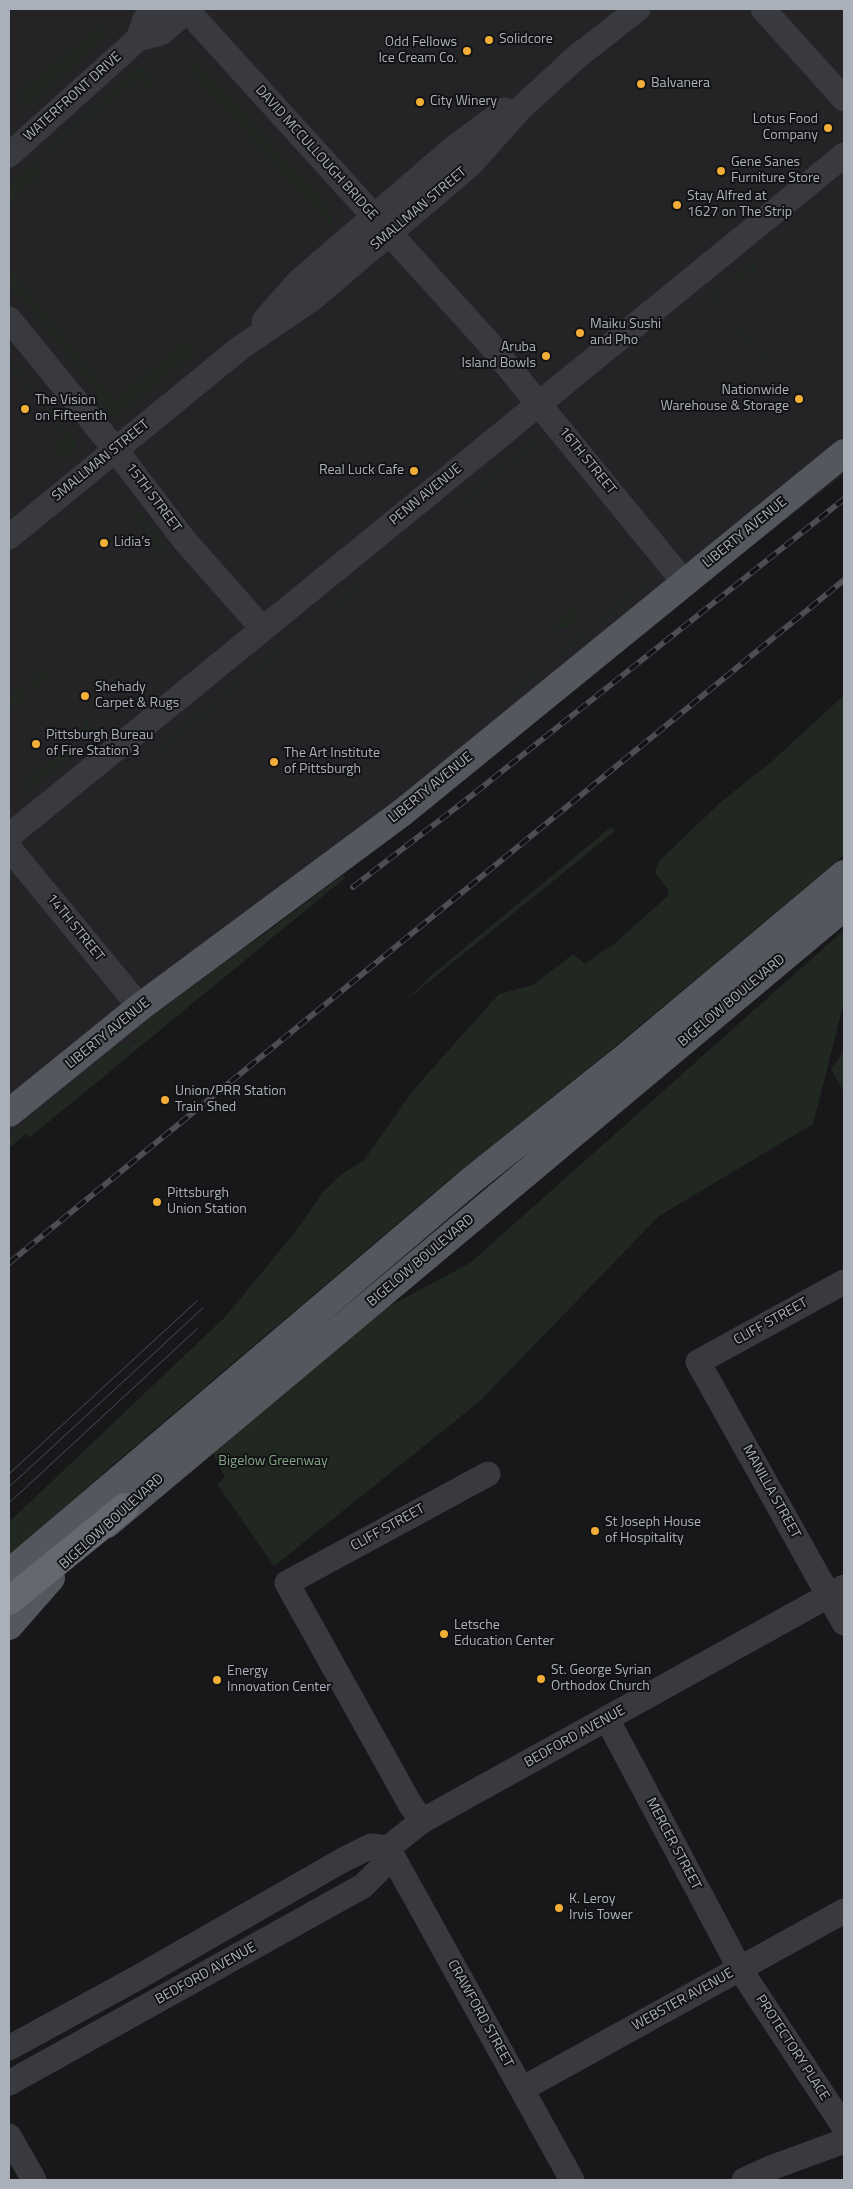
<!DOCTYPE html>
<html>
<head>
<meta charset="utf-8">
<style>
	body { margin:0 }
	#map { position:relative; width:853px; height:2189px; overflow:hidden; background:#18181a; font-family:"Titillium Web",sans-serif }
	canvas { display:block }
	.frame { position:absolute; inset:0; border:10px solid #aab0ba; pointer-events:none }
</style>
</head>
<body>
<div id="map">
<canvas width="853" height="2189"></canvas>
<div class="frame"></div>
</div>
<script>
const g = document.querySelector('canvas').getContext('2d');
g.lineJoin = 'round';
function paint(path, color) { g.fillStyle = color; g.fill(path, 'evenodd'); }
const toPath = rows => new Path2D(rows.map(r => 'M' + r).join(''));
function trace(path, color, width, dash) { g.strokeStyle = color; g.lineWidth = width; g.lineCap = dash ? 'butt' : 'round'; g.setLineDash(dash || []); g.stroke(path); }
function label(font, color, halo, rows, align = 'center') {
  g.font = font + ' "Titillium Web",sans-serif'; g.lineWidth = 4; g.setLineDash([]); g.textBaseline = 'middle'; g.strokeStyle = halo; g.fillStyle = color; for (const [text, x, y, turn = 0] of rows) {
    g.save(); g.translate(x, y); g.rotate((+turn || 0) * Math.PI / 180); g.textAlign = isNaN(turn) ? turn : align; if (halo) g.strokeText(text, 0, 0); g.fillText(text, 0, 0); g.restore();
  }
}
paint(toPath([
	[9,9,844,9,844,474,347,862,9,1147]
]), '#242427');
paint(toPath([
	[103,25,109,32,28,107,16,94],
	[190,59,228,96,304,182,325,203,334,224,333,228,192,73,187,62],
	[140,67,153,82,152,86,148,87,139,77,40,158,38,157],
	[35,160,42,173,9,203,9,187],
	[754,262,756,269,739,281,735,277],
	[9,270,109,393,114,401,186,341,195,352,117,415,110,416,96,400,96,389,9,282],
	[722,287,723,291,719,301,722,307,762,356,768,352,772,353,762,360,711,296],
	[9,359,78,444,76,450,62,461,52,449,67,436,9,364],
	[536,439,538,442,465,502,463,500],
	[139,512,167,546,157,555,154,550,159,546,134,516],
	[363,582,365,584,318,621,317,619],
	[646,582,648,584,525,684,494,710,492,708],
	[577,603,576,611,580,615,580,618,568,627,552,628,557,621],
	[284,645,286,647,221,700,219,698],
	[44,670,51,679,43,679,41,688,37,687,30,681],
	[22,688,25,694,24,703,17,708,14,705,9,709,9,699],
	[844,695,844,855,612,1049,444,1184,115,1463,9,1555,9,1522,226,1316,295,1232,324,1191,341,1175,365,1159,414,1089,499,994,533,985,573,954,585,964,615,943,668,896,668,889,656,874,656,869,660,860,723,800,771,762],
	[213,702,215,705,161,753,158,751],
	[84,718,97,733,85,744,82,739],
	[61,735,75,752,29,790,24,783,66,749,57,738],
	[611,827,615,831,404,1002,434,973],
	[343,875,345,878,29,1138,26,1134,9,1148,9,1137,124,1042,129,1046,136,1041,133,1038,139,1032,137,1029],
	[844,930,844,1002,813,1124,659,1216,480,1401,274,1566,217,1484,225,1477,211,1450,373,1315,470,1263],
	[844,1051,844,1092,831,1069]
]), '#202821');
trace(toPath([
	[763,9,844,99],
	[138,39,145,19,156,9],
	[569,63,638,9],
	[9,155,138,39,161,33,189,9],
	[9,319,115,449,185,541,262,628],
	[264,321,299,281,456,146,505,110],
	[488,342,684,582],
	[9,537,240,348,312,299,470,165,521,108,582,52],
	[9,836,844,155],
	[9,848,140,1007],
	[844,1282,698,1362,844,1623],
	[607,1719,740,1969,844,2127],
	[422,1821,410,1804,287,1583,488,1474],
	[388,1848,572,2180],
	[9,2048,137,1978,343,1860,371,1846,388,1848],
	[9,2083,363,1886,380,1869,388,1848,422,1821,844,1587],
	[522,2089,844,1911],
	[9,2136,34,2180],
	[744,2180,768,2169,844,2141]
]), '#393a3f', 25);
trace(toPath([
	[9,1113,140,1007,403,812,844,453],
	[107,1524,844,907],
	[9,1573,473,1179,627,1056,844,874],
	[9,1626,51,1578]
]), '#55575e', 28);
trace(toPath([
	[9,1601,125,1507]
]), '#656870', 28);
trace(toPath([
	[9,1474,197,1301],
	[9,1487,203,1308],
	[9,1503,197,1329]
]), '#4c4e54', 1);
const rail = toPath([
	[353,887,466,800,844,499],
	[9,1263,844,580]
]);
trace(rail, '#4c4e54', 5.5);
trace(rail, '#131315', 4, [11]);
trace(toPath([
	[186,9,488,342]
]), '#393a3f', 25);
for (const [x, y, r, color] of [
	[489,40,5,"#f3ae37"],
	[467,51,5,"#f3ae37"],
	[641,84,5,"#f3ae37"],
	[420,102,5,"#f3ae37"],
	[828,128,5,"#f3ae37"],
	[721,171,5,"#f3ae37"],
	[677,205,5,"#f3ae37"],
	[580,333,5,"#f3ae37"],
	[546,356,5,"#f3ae37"],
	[799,399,5,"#f3ae37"],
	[25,409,5,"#f3ae37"],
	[414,471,5,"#f3ae37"],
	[104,543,5,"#f3ae37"],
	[85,696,5,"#f3ae37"],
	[36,744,5,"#f3ae37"],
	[274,762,5,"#f3ae37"],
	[165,1100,5,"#f3ae37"],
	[157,1202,5,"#f3ae37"],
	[595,1531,5,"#f3ae37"],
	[444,1634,5,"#f3ae37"],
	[541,1679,5,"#f3ae37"],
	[217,1680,5,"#f3ae37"],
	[559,1908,5,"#f3ae37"]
]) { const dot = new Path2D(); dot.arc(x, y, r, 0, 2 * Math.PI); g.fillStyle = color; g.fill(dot); trace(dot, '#131315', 2); }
label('14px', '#aab0ba', '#131315', [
	["Solidcore",499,40],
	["Odd Fellows",457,43,"right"],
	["Ice Cream Co.",457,59,"right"],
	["Balvanera",651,84],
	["City Winery",430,102],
	["Lotus Food",818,120,"right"],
	["Company",818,136,"right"],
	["Gene Sanes",731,163],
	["Furniture Store",731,179],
	["Stay Alfred at",687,197],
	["1627 on The Strip",687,213],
	["Maiku Sushi",590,325],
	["and Pho",590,341],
	["Aruba",536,348,"right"],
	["Island Bowls",536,364,"right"],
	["Nationwide",789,391,"right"],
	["Warehouse & Storage",789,407,"right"],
	["The Vision",35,401],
	["on Fifteenth",35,417],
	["Real Luck Cafe",404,471,"right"],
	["Lidia’s",114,543],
	["Shehady",95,688],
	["Carpet & Rugs",95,704],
	["Pittsburgh Bureau",46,736],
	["of Fire Station 3",46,752],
	["The Art Institute",284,754],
	["of Pittsburgh",284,770],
	["Union/PRR Station",175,1092],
	["Train Shed",175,1108],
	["Pittsburgh",167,1194],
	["Union Station",167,1210],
	["St Joseph House",605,1523],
	["of Hospitality",605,1539],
	["Letsche",454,1626],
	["Education Center",454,1642],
	["St. George Syrian",551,1671],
	["Orthodox Church",551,1687],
	["Energy",227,1672],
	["Innovation Center",227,1688],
	["K. Leroy",569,1900],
	["Irvis Tower",569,1916]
], 'left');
label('14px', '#aab0ba', '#131315', [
	["WATERFRONT DRIVE",73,97,-42],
	["DAVID MCCULLOUGH BRIDGE",316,153,48],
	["SMALLMAN STREET",419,209,-40],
	["SMALLMAN STREET",101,461,-39],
	["16TH STREET",587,461,51],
	["PENN AVENUE",426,495,-39],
	["15TH STREET",153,498,53],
	["LIBERTY AVENUE",745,533,-39],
	["LIBERTY AVENUE",431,788,-39],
	["14TH STREET",75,928,51],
	["BIGELOW BOULEVARD",732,1001,-40],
	["LIBERTY AVENUE",108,1034,-39],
	["BIGELOW BOULEVARD",421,1261,-40],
	["CLIFF STREET",771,1322,-29],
	["MANILLA STREET",771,1492,61],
	["BIGELOW BOULEVARD",112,1522,-42],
	["CLIFF STREET",388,1528,-29],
	["BEDFORD AVENUE",575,1737,-29],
	["MERCER STREET",673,1844,62],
	["BEDFORD AVENUE",206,1974,-29],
	["WEBSTER AVENUE",683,2000,-29],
	["CRAWFORD STREET",480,2014,61],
	["PROTECTORY PLACE",792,2048,57]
]);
label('14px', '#81a582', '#131315', [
	["Bigelow Greenway",273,1462]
]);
</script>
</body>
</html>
